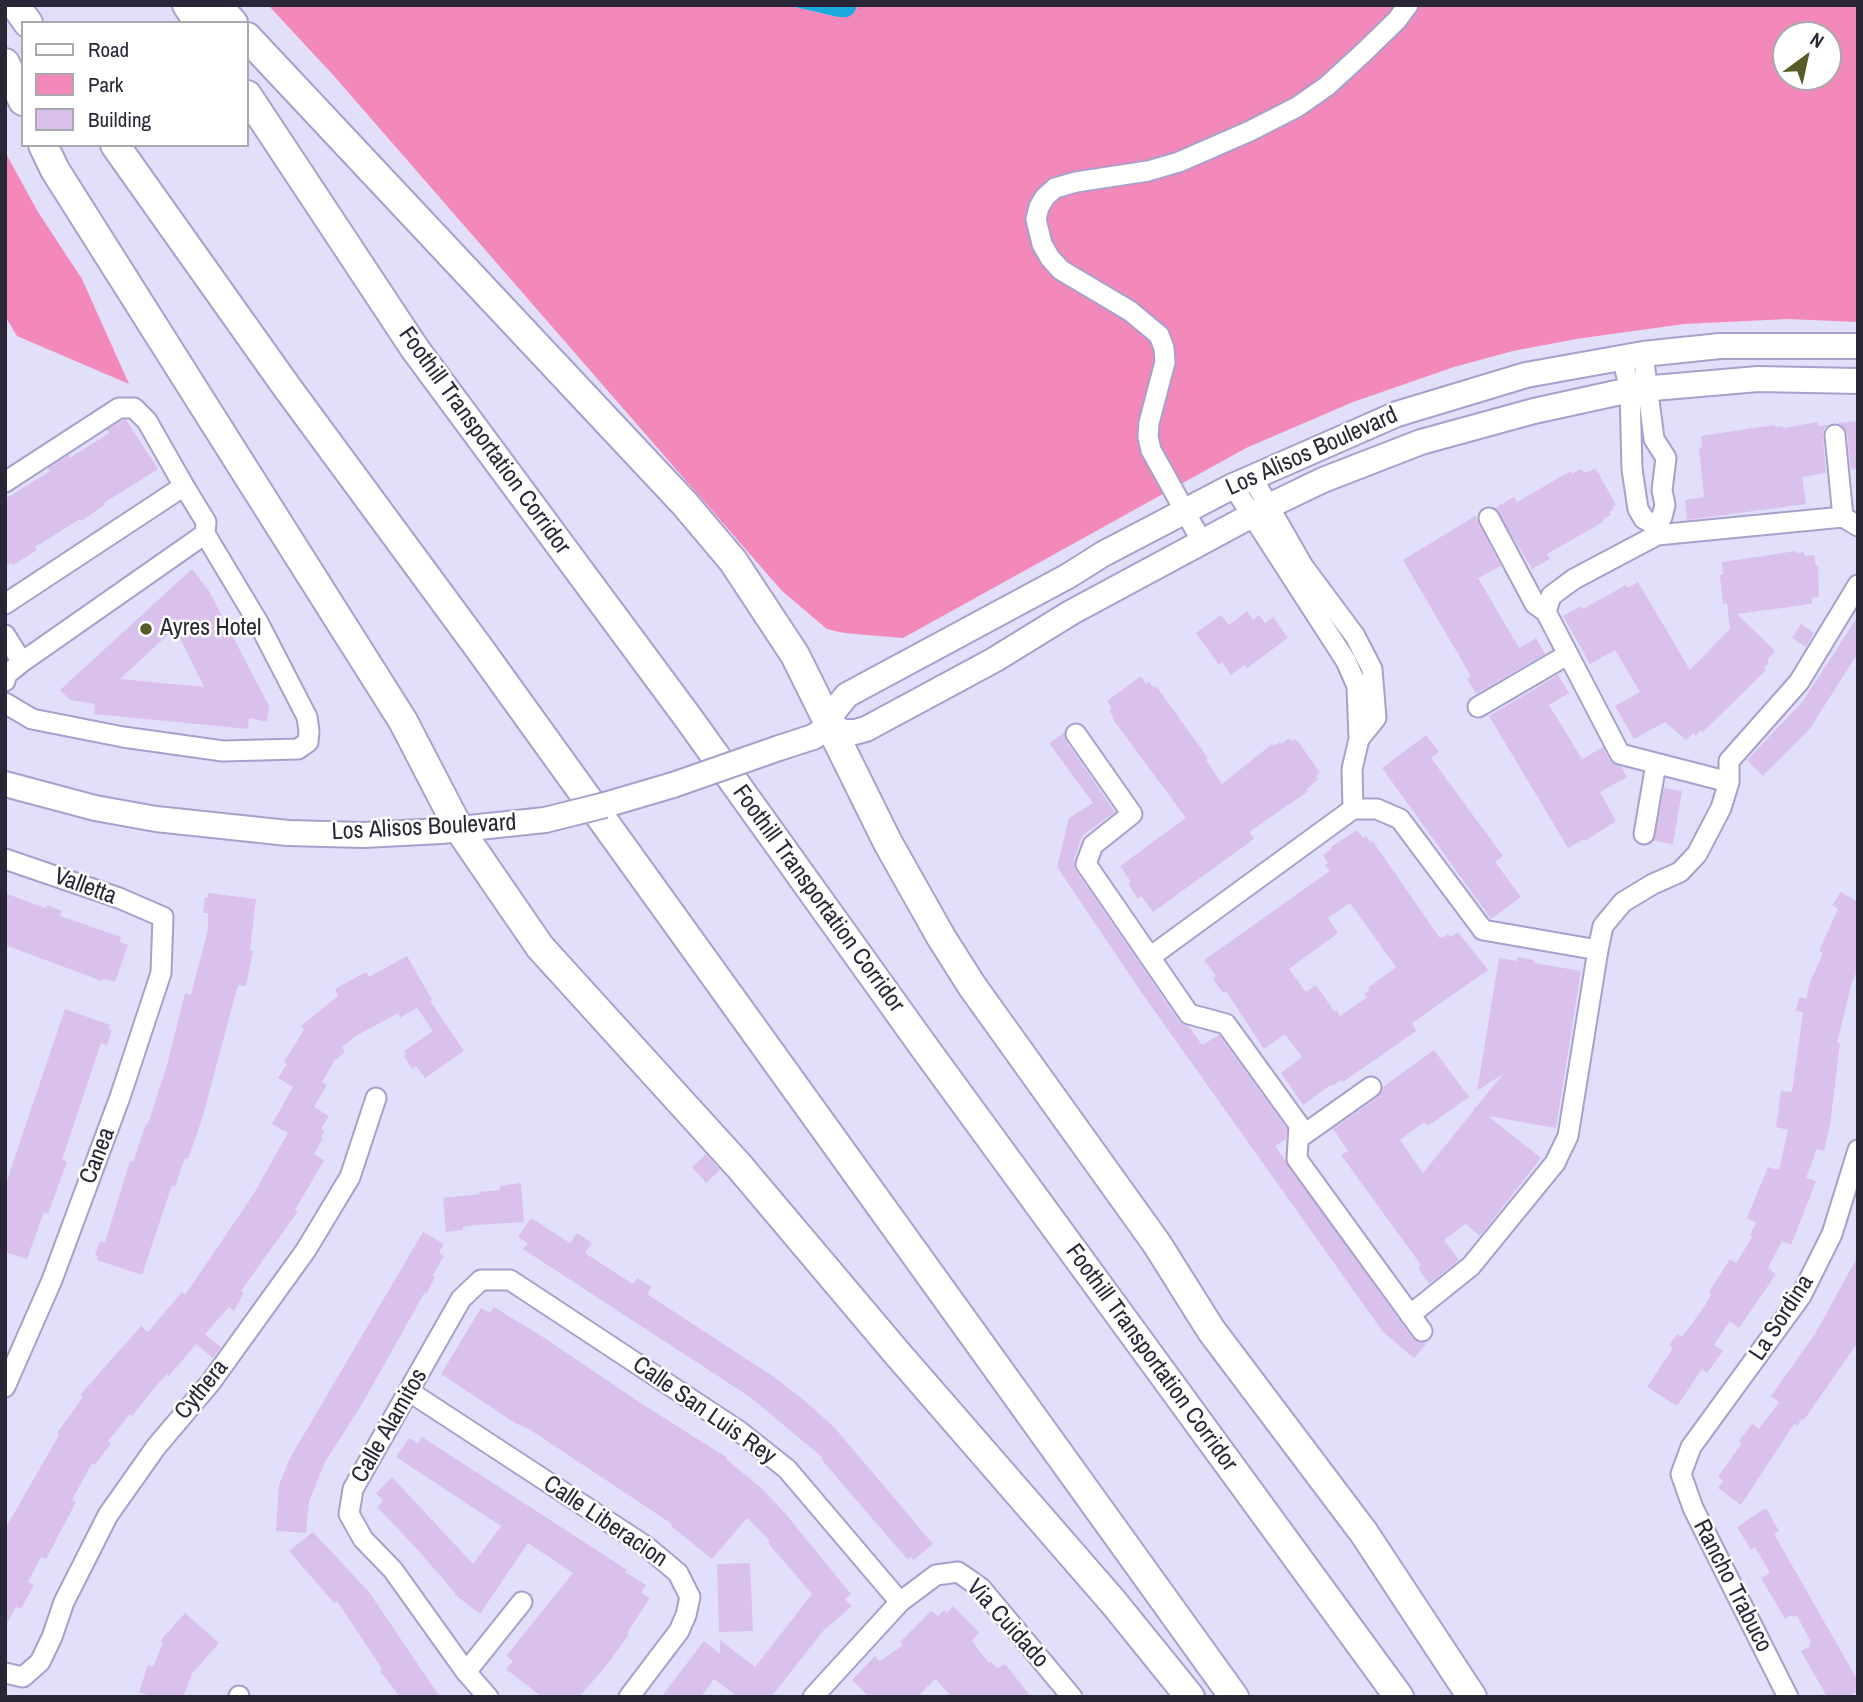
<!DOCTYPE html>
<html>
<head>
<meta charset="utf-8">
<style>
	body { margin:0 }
	#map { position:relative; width:1863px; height:1702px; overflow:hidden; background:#e2dffb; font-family:"Archivo Narrow",sans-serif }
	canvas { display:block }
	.frame { position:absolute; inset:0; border:7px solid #282637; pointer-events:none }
	.legend { position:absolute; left:21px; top:21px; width:228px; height:126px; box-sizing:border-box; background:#fff; border:2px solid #a9a8af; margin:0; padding:9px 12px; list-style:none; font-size:21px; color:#282637 }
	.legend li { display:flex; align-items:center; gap:14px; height:35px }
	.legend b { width:35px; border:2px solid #a9a8af }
	.north { position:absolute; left:1772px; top:21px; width:70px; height:70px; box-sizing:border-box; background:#fff; border:2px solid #a9a8af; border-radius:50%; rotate:33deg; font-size:19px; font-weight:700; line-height:28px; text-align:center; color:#282637 }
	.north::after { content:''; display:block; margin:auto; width:24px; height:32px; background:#585a27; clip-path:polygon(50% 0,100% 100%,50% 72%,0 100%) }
</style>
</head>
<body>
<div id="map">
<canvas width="1863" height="1702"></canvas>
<div class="frame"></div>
<ul class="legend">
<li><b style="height:9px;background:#fff"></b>Road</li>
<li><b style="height:19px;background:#f388bb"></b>Park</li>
<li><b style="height:19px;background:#d9c1eb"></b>Building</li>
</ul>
<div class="north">N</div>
</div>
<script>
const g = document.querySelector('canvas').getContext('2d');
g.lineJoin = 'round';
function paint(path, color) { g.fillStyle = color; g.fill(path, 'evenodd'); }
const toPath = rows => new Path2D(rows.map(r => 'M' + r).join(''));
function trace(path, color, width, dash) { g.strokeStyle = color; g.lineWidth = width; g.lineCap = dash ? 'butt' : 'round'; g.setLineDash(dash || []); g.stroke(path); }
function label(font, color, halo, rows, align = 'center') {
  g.font = font + ' "Archivo Narrow",sans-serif'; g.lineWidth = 5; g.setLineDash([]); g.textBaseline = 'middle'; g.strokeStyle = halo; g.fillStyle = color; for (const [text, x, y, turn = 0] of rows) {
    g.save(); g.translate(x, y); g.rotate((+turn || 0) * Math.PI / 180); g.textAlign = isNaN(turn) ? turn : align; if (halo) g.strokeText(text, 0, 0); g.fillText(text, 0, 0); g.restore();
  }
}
paint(toPath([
	[268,5,786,5,838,17,856,8,855,5,1858,5,1858,322,1788,319,1684,324,1576,339,1513,351,1454,367,1353,402,1246,448,903,638,844,633,827,629,782,591,334,76],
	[1786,35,1828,35,1828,77,1786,77],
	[5,152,38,212,82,279,129,384,17,336,5,316]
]), '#f388bb');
paint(toPath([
	[786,5,855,5,856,8,854,13,848,17,838,17]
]), '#1aa9df');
paint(toPath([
	[123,420,126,420,158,469,104,503,105,505,81,521,80,519,35,547,37,550,13,565,12,563,5,567,5,499,50,471,48,468,69,455,70,458,109,433,107,430],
	[1858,421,1858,468,1851,470,1847,433,1844,427,1838,423],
	[1818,422,1819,426,1829,425,1824,429,1823,436,1826,473,1802,477,1806,504,1687,520,1685,500,1704,497,1699,448,1702,448,1701,436,1760,427,1775,425,1775,427,1783,426,1783,428],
	[1581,469,1584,473,1595,469,1599,474,1616,505,1612,507,1613,510,1609,512,1611,515,1602,520,1603,522,1547,554,1550,559,1532,569,1495,508,1514,497,1517,502,1571,471,1572,474],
	[1475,516,1501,566,1478,578,1519,648,1536,638,1545,654,1476,694,1467,678,1471,676,1403,560],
	[1796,551,1797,553,1804,552,1805,556,1814,555,1816,566,1818,565,1819,597,1812,598,1812,603,1804,605,1737,614,1775,651,1767,660,1769,662,1764,668,1766,670,1703,732,1701,730,1696,736,1693,733,1686,740,1665,722,1634,739,1615,706,1640,692,1615,650,1590,664,1563,616,1581,606,1583,609,1626,585,1628,588,1638,582,1690,670,1730,629,1727,603,1723,604,1720,575,1723,574,1722,562],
	[192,569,209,591,269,706,267,722,249,718,248,729,94,714,95,704,70,700,60,690],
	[175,628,204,687,120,679],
	[1247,611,1253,620,1259,615,1265,623,1273,617,1288,638,1247,668,1245,665,1231,675,1222,662,1219,665,1196,633,1221,615,1229,625],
	[1858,616,1858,653,1809,730,1763,776,1747,760,1803,701],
	[1801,624,1814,633,1806,647,1792,638],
	[1558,675,1569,693,1549,705,1582,759,1603,747,1609,760,1621,767,1627,777,1600,792,1616,821,1585,841,1584,839,1568,848,1489,716],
	[1141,676,1146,684,1149,682,1154,688,1156,686,1208,758,1206,760,1222,784,1272,744,1274,746,1280,742,1282,744,1289,738,1292,741,1295,739,1300,744,1320,773,1316,776,1318,779,1306,790,1307,792,1249,832,1254,838,1246,845,1153,912,1141,896,1138,899,1128,884,1131,882,1120,866,1186,818,1112,718,1114,717,1109,711,1112,709,1107,701],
	[1064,733,1066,741,1115,812,1082,836,1074,860,1076,871,1179,1021,1189,1027,1202,1045,1219,1035,1287,1129,1286,1139,1275,1146,1412,1338,1418,1342,1427,1343,1414,1358,1383,1332,1144,996,1057,867,1069,818,1093,803,1049,743],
	[1426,735,1439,752,1431,758,1503,856,1495,862,1521,897,1491,919,1382,768],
	[1664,788,1682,791,1673,844,1654,841],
	[1357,830,1363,838,1366,836,1370,842,1372,840,1439,937,1442,938,1448,934,1450,937,1458,932,1488,970,1412,1023,1416,1031,1343,1082,1342,1080,1332,1086,1331,1085,1303,1105,1281,1073,1302,1057,1285,1034,1264,1049,1226,991,1223,993,1213,979,1216,976,1204,960,1330,871,1325,865,1328,863,1323,855,1332,848,1331,847],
	[1350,903,1396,967,1368,988,1370,990,1364,994,1367,997,1340,1016,1336,1010,1334,1011,1316,985,1306,992,1289,969,1338,933,1328,918],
	[1841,892,1858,902,1858,969,1852,982,1837,1043,1840,1043,1830,1125,1824,1151,1817,1149,1806,1178,1816,1181,1791,1245,1782,1241,1768,1268,1776,1274,1739,1328,1730,1321,1714,1345,1723,1351,1707,1373,1702,1369,1677,1406,1647,1387,1673,1348,1669,1345,1677,1334,1682,1337,1706,1304,1711,1294,1709,1292,1730,1259,1736,1263,1753,1236,1750,1235,1756,1223,1747,1218,1768,1167,1779,1170,1788,1130,1776,1127,1781,1091,1792,1092,1803,1012,1796,1011,1799,997,1806,999,1810,982,1823,953,1819,951,1838,909,1832,905],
	[5,893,42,907,46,908,47,905,62,911,60,916,121,937,120,942,128,945,115,982,103,979,102,981,5,945],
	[208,893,256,899,250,950,253,951,246,986,238,985,202,1119,188,1159,185,1158,175,1187,172,1185,142,1275,97,1260,98,1256,95,1255,100,1241,105,1242,130,1161,133,1162,146,1124,148,1124,167,1065,185,993,191,995,208,929,208,913,203,913,205,897,208,898],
	[407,956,432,1000,430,1001,464,1051,425,1078,416,1066,412,1069,404,1056,406,1055,404,1051,433,1031,417,1008,400,1018,398,1013,356,1036,342,1047,345,1052,335,1060,322,1082,327,1085,314,1107,329,1116,321,1129,325,1131,321,1137,323,1138,314,1154,324,1160,295,1210,298,1211,241,1291,244,1293,234,1311,229,1307,205,1334,221,1347,213,1358,196,1344,169,1376,167,1374,156,1386,132,1416,130,1414,108,1441,111,1443,95,1465,92,1463,72,1500,76,1502,46,1559,41,1557,28,1582,34,1585,21,1609,16,1607,5,1627,5,1529,59,1435,57,1433,83,1397,80,1395,141,1326,148,1332,182,1292,185,1295,253,1195,288,1133,272,1124,293,1087,278,1078,287,1064,284,1062,304,1030,301,1026,338,996,335,989,366,972,369,977],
	[1517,957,1534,960,1534,963,1581,971,1556,1128,1488,1116,1541,1158,1480,1236,1466,1224,1444,1240,1459,1260,1429,1284,1418,1268,1421,1265,1341,1155,1348,1151,1333,1129,1378,1097,1383,1087,1434,1050,1469,1097,1435,1121,1427,1126,1424,1122,1400,1140,1423,1173,1474,1110,1475,1106,1476,1107,1503,1074,1477,1091,1499,958,1517,961],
	[65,1009,110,1025,109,1029,112,1030,107,1045,101,1043,62,1160,67,1162,48,1214,44,1212,27,1259,5,1252,5,1186],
	[706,1154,720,1170,706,1183,692,1167],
	[521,1183,524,1222,476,1225,463,1227,463,1230,446,1232,443,1198,480,1194,479,1192,500,1190,500,1186],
	[531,1218,570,1243,577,1233,592,1243,585,1253,633,1284,637,1278,652,1287,647,1294,777,1379,805,1401,834,1427,933,1544,914,1560,911,1557,908,1560,821,1459,823,1458,750,1397,523,1249,528,1243,518,1237],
	[423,1232,444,1244,439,1252,444,1256,432,1276,435,1277,427,1293,425,1292,362,1404,325,1462,309,1502,306,1533,276,1531,279,1485,290,1458],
	[1858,1256,1858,1342,1804,1420,1802,1419,1797,1426,1794,1424,1741,1505,1718,1488,1723,1481,1718,1477,1742,1443,1739,1441,1752,1424,1759,1429,1779,1402,1771,1396,1815,1334],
	[494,1307,543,1337,639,1402,726,1457,727,1460,759,1486,784,1512,851,1594,845,1599,852,1606,823,1631,771,1697,738,1697,714,1679,701,1697,661,1697,704,1641,720,1654,720,1640,755,1667,812,1594,768,1543,770,1541,747,1518,712,1559,671,1526,672,1524,529,1429,515,1423,441,1374,481,1308,490,1313],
	[422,1437,615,1562,627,1570,625,1572,646,1585,641,1593,650,1598,627,1633,629,1634,606,1666,579,1697,542,1697,506,1669,513,1661,506,1656,573,1573,528,1543,480,1614,454,1594,455,1593,418,1550,377,1507,383,1501,376,1493,392,1477,473,1564,501,1526,396,1457,409,1438,418,1443],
	[1766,1508,1779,1531,1774,1534,1858,1681,1858,1691,1848,1697,1827,1697,1801,1651,1810,1646,1809,1643,1811,1642,1797,1616,1794,1617,1792,1615,1785,1619,1761,1578,1770,1573,1755,1547,1751,1550,1737,1527],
	[313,1532,369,1592,440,1697,400,1697,380,1671,382,1669,337,1601,334,1603,289,1551],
	[750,1563,753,1631,719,1632,717,1564],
	[953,1606,979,1632,972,1641,989,1663,991,1662,997,1668,1005,1664,1031,1697,952,1697,935,1679,917,1697,869,1697,852,1680,875,1656,880,1661,903,1645,900,1642,931,1611,938,1616,944,1610,947,1613],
	[185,1613,219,1643,193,1672,183,1697,153,1697,139,1692,148,1665,153,1667,163,1643,160,1641]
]), '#d9c1eb');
const minor = toPath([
	[1643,354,1654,439,1666,458,1662,490,1665,505,1662,517,1655,525],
	[1622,357,1630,390,1632,469,1638,509,1644,519,1655,525,1657,535],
	[1835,435,1843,517,1858,526],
	[1252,477,1303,566,1355,636,1372,669,1376,718,1359,739],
	[5,482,119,408,134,408,147,421,184,486],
	[1233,486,1346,661,1357,686,1359,739,1352,769,1353,809],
	[1843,517,1657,535,1574,579,1551,596,1546,612,1620,754,1729,782,1729,761,1799,682,1858,585],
	[1489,518,1535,604,1546,612],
	[1202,542,1151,450,1148,437,1149,423,1165,362,1164,348,1159,335,1130,311,1061,270,1050,258,1042,244,1036,219,1039,207,1045,197,1055,188,1076,182,1148,171,1179,162,1250,131,1297,107,1327,86,1363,53,1397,20,1408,5],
	[5,604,184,486,206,522,205,534,22,662,6,675,5,681],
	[5,635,22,662],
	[5,703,32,719,123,737,223,751,298,749,308,742,309,731,307,717,259,624,205,534],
	[1478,707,1567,655],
	[1076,734,1132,814,1093,845,1086,864,1189,1014,1226,1024,1299,1125,1297,1159,1422,1331],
	[1644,834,1656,764],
	[5,859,119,898,163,917,161,973,120,1097,52,1280,5,1387],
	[1598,950,1603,926,1623,902,1653,884,1680,872,1697,854,1721,808,1729,782],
	[1150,957,1353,809,1377,809,1400,819,1483,930,1598,950,1568,1136,1555,1163,1471,1266,1410,1315],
	[1299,1138,1371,1087],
	[410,1392,647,1547,678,1573,690,1597,686,1615,679,1631,629,1697],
	[466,1672,522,1602],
	[5,1673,23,1677,40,1662,52,1637,64,1602,108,1515,156,1447,211,1382,306,1250,350,1177,376,1098],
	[239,1697,239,1696],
	[488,1697,466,1672,393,1570,363,1539,349,1514,353,1489,461,1299,481,1280,510,1280,739,1431,787,1469,900,1602],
	[813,1697,900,1602,936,1575,958,1572,981,1588,1072,1697],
	[1788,1697,1693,1508,1681,1474,1691,1447,1801,1296,1832,1234,1858,1150]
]);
const major = toPath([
	[831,726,844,732,855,732,866,729,994,660,1072,612,1269,506,1323,480,1421,442,1534,411,1630,390,1758,379,1858,381],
	[779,748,813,737,831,726,833,712,847,695,1068,576,1103,554,1233,486,1397,414,1526,375,1643,354,1720,346,1858,346],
	[5,784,95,808,156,819,288,833,363,835,441,831,545,820],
	[605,805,673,785]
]);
const highway = toPath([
	[15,5,28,23],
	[187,5,199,23],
	[217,5,233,23],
	[247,37,684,503,733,561,795,655,888,843,941,937,972,986,1157,1244,1211,1330,1364,1533,1472,1697],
	[5,63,23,101],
	[247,95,415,349,689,719,924,1047,1399,1697],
	[43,145,55,170,403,721,459,829,540,947,739,1166,896,1352,1114,1603,1190,1697],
	[115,145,286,386,479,648,1234,1697]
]);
trace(minor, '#a6a0cc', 23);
trace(major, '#a6a0cc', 28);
trace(highway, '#a6a0cc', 32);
trace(minor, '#fff', 19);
trace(major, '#fff', 24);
trace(highway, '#fff', 28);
const majorBridge = toPath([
	[673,785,779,748],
	[545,820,605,805]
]);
trace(majorBridge, '#a6a0cc', 28, []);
trace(majorBridge, '#fff', 24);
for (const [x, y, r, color] of [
	[146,629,7,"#585a27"]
]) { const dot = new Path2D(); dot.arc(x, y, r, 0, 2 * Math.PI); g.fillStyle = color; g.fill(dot); trace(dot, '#fff', 2.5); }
label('24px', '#282637', '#fff', [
	["Foothill Transportation Corridor",484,441,54],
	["Los Alisos Boulevard",1312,452,-24],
	["Los Alisos Boulevard",424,828,-3],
	["Valletta",85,887,20],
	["Foothill Transportation Corridor",818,899,54],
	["Canea",98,1156,-69],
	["La Sordina",1782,1318,-57],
	["Foothill Transportation Corridor",1151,1358,54],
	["Cythera",202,1390,-51],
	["Calle San Luis Rey",704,1411,35],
	["Calle Alamitos",390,1426,-60],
	["Calle Liberacion",605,1522,34],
	["Rancho Trabuco",1732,1586,63],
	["Via Cuidado",1007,1624,48]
]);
label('24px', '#282637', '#fff', [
	["Ayres Hotel",160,629]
], 'left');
</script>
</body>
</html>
